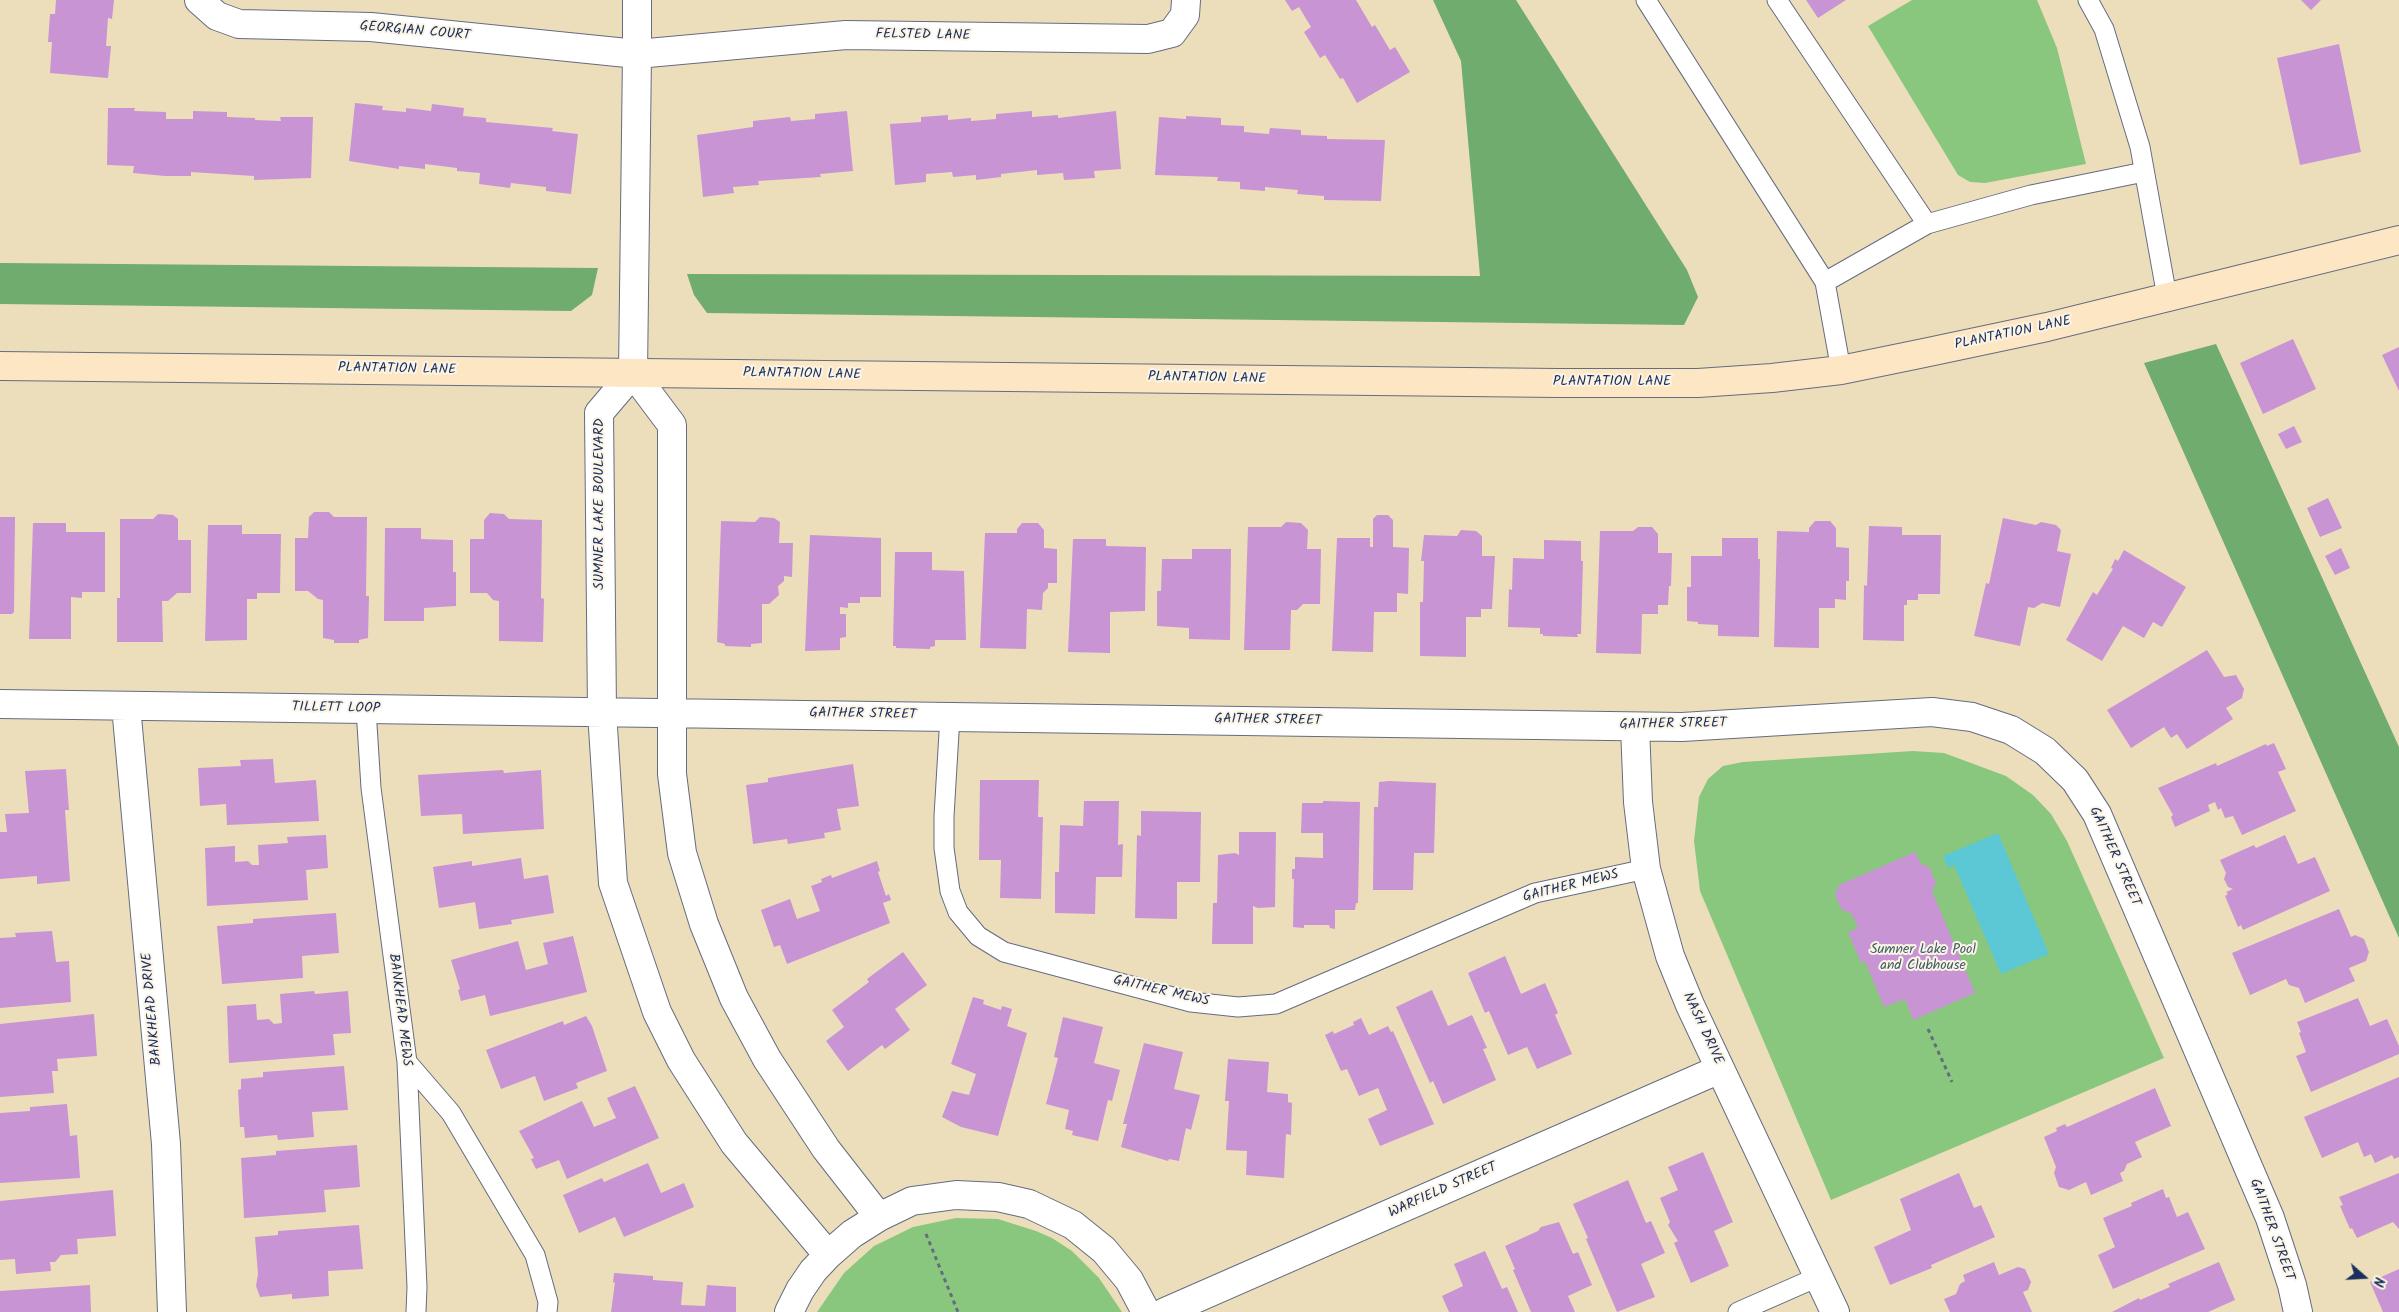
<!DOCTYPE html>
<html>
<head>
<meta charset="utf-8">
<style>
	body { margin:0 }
	#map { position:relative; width:2399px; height:1312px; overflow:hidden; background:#eddebb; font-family:Kalam,sans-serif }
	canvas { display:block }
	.north { position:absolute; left:2339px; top:1252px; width:50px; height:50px; -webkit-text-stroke:4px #fcf5e5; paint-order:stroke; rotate:109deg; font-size:14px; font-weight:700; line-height:20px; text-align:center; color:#1b2f5e }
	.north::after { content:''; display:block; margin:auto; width:18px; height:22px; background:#1b2f5e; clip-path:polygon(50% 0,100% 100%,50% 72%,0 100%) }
</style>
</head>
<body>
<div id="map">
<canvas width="2399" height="1312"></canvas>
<div class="north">N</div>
</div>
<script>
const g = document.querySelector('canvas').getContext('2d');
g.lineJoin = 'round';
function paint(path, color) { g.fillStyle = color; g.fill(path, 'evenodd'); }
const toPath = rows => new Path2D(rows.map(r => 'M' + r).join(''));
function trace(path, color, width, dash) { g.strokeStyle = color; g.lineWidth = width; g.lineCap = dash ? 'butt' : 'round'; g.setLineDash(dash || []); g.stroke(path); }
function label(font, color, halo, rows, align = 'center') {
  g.font = font + ' Kalam,sans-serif'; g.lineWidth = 4; g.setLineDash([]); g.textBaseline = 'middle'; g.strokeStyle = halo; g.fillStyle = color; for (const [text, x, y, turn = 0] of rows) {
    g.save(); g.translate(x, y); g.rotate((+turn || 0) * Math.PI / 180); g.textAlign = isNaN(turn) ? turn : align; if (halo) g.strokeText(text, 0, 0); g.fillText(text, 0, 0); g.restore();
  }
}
paint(toPath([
	[1912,0,2037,0,2057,48,2086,164,1985,183,1970,182,1958,175,1868,26],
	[1913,751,1944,753,2006,776,2033,795,2051,814,2067,841,2164,1058,1831,1200,1700,891,1694,841,1699,797,1708,779,1723,766,1743,762],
	[956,1218,998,1219,1036,1231,1052,1238,1072,1251,1099,1278,1122,1312,817,1312,844,1273,874,1246,913,1227]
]), '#8ac77e');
paint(toPath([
	[1433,0,1516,0,1687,270,1698,297,1684,325,707,313,694,295,687,274,1480,276,1461,61],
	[0,263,598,268,592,295,571,311,0,304],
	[2216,344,2399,747,2399,938,2144,363]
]), '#6fac6d');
paint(toPath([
	[1998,833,2049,954,2001,974,1954,865,1948,868,1943,856]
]), '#5cc8d5');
paint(toPath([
	[56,0,114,0,112,19,108,18,106,46,111,46,108,78,50,73,52,42,48,42,50,14,55,14],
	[1285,0,1356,0,1372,27,1375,25,1390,50,1395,47,1410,72,1357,103,1343,78,1340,79,1325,55,1320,58,1304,32,1311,27,1299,7,1292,11],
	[1806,0,1846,0,1818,18],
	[2301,0,2321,0,2311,10],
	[2339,44,2361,152,2300,165,2277,58],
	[355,103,383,106,382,110,406,112,406,108,431,111,432,104,464,108,463,116,486,118,486,122,553,128,552,131,578,134,571,194,546,191,546,187,511,183,510,188,479,184,480,173,457,171,457,168,425,164,425,169,399,166,399,169,349,161],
	[108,108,135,108,134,111,166,112,166,119,193,119,193,111,227,112,227,117,255,118,255,120,281,121,280,117,313,117,311,178,254,180,254,176,191,172,191,176,165,176,133,173,134,166,107,165],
	[847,111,853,171,820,174,821,177,758,181,759,185,733,187,734,193,703,197,697,135,753,127,753,121,790,117,791,121,815,119,815,114],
	[1032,111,1032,117,1058,115,1058,118,1116,111,1121,169,1094,171,1095,178,1064,180,1063,173,1037,175,1037,170,1001,174,1001,177,976,180,976,175,953,177,952,172,926,174,926,182,895,185,890,124,921,122,921,117,948,115,948,120,971,118,971,121,996,119,996,114],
	[1186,116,1221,118,1221,125,1244,126,1244,132,1269,134,1270,128,1301,130,1301,135,1327,136,1327,139,1385,140,1381,201,1324,200,1324,196,1297,194,1298,190,1265,187,1265,191,1240,189,1240,182,1217,181,1218,177,1155,175,1159,117,1186,119],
	[2293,339,2316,389,2263,414,2240,363],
	[2399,347,2399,391,2382,355],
	[2294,426,2302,442,2286,449,2278,434],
	[2328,498,2342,528,2320,537,2307,508],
	[314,512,329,512,334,517,367,517,366,596,369,596,368,638,359,640,359,643,334,643,334,640,323,638,323,600,318,599,308,591,295,591,295,538,308,538,309,517],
	[490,513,504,514,509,519,542,520,541,598,544,599,543,642,499,641,499,601,493,600,487,593,470,593,470,539,484,539,484,520],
	[158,514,173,515,178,519,178,540,191,540,191,593,177,593,168,601,162,601,163,642,117,642,117,598,120,598,120,519,153,519],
	[1377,515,1388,515,1393,520,1393,547,1409,548,1408,594,1397,593,1397,612,1374,612,1373,652,1332,651,1337,538,1370,538,1370,547,1373,547,1373,519],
	[0,517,15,517,14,612,12,614,0,614],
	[760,517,774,518,780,522,779,543,793,543,792,577,784,576,784,581,778,586,779,595,769,604,762,604,762,643,751,644,751,647,725,646,725,644,717,642,721,521,755,522],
	[2003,518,2036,525,2041,522,2056,525,2061,530,2057,551,2071,554,2060,607,2042,603,2034,608,2028,607,2020,646,1974,636,1986,583,1989,584],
	[1815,521,1830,521,1836,528,1836,547,1849,548,1849,581,1846,581,1846,600,1835,599,1835,608,1819,608,1819,648,1774,647,1777,531,1809,532,1809,528],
	[1286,522,1301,523,1308,530,1307,549,1321,549,1320,604,1303,604,1297,610,1291,610,1290,650,1244,650,1248,527,1281,527],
	[33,523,66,523,66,532,105,532,105,592,82,592,82,598,71,597,71,639,29,639],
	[1022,523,1038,523,1044,530,1044,548,1057,549,1057,583,1048,583,1048,588,1043,593,1042,610,1027,609,1026,649,980,648,985,533,1017,533,1017,529],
	[208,525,242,525,242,534,281,534,280,593,257,593,257,599,247,599,247,640,205,641],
	[1869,526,1902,527,1902,535,1941,535,1940,594,1918,594,1918,600,1907,600,1907,605,1904,605,1904,641,1863,640,1864,585,1867,586],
	[1638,527,1652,527,1658,534,1658,553,1672,553,1671,586,1669,586,1668,605,1658,605,1658,614,1642,614,1641,654,1596,653,1600,531,1633,531],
	[385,528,421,528,421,539,453,540,453,572,456,572,456,606,424,608,424,621,384,621],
	[1461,530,1476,531,1482,536,1482,556,1495,556,1492,609,1481,609,1481,617,1466,617,1466,657,1420,656,1420,602,1423,602,1424,561,1421,561,1424,535,1457,536],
	[810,535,881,538,881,597,860,597,860,603,848,603,848,608,840,607,840,614,846,614,846,637,840,638,840,650,805,651],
	[1722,538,1758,538,1758,559,1760,559,1759,637,1718,636,1718,625,1698,624,1698,622,1687,621,1687,587,1691,587,1691,556,1722,556],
	[1073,539,1106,539,1106,546,1146,547,1145,611,1110,612,1110,653,1068,652],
	[1544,540,1581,541,1581,561,1583,561,1581,634,1577,634,1578,637,1543,636,1543,634,1540,634,1540,628,1508,627,1509,589,1512,590,1513,558,1544,559],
	[2341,548,2350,568,2335,575,2325,556],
	[1192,549,1231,549,1230,640,1189,639,1189,628,1157,626,1157,591,1161,591,1162,559,1192,559],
	[2124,550,2186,587,2162,627,2153,622,2144,638,2123,626,2102,661,2066,640,2093,592,2097,595,2113,569,2111,568,2115,559,2118,561],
	[895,552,932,552,932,570,964,571,966,640,935,640,935,646,930,647,930,649,896,648,896,646,893,646],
	[2207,650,2224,677,2236,675,2244,689,2242,698,2226,708,2233,719,2187,749,2177,734,2171,738,2164,727,2131,748,2107,710],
	[2274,743,2286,769,2278,772,2296,811,2242,835,2233,816,2225,818,2221,808,2218,810,2215,802,2208,805,2210,811,2175,827,2171,817,2173,815,2158,788,2216,763,2217,766,2266,744,2267,746],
	[273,759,275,783,316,780,319,821,227,825,226,804,200,806,198,768,241,766,240,760],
	[853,764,859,806,837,809,841,830,824,833,825,838,788,844,787,839,753,844,746,785,768,782,768,778],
	[66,769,69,810,65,810,70,881,37,884,37,876,0,879,0,832,7,832,5,814,29,813,25,771],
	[503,770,504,773,541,770,544,829,463,834,462,814,421,816,418,775],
	[980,780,1039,780,1038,817,1043,817,1041,899,1000,898,1001,860,979,860],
	[1389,781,1436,783,1434,853,1414,853,1413,890,1373,890,1374,807,1378,807,1379,782],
	[1084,801,1119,801,1118,845,1123,844,1122,877,1096,877,1095,914,1055,913,1055,872,1059,872,1060,825,1083,826],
	[1323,801,1360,802,1358,903,1356,903,1355,910,1335,910,1335,929,1330,928,1329,925,1304,925,1304,928,1293,927,1294,879,1292,879,1292,869,1295,869,1295,857,1323,858,1323,833,1301,833,1302,803,1323,803],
	[1141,811,1201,812,1200,882,1177,882,1177,919,1135,918,1137,835,1141,836],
	[1239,832,1276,832,1275,907,1258,908,1253,906,1253,944,1212,944,1213,903,1217,903,1218,855,1235,853,1239,855],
	[326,835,328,868,306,870,308,900,207,906,205,848,235,846,235,862,248,861,252,865,259,865,258,845,288,843,287,837],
	[2285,835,2298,864,2315,857,2330,891,2243,930,2241,925,2238,927,2225,896,2228,894,2226,892,2233,889,2228,887,2224,879,2226,873,2220,860,2254,845,2256,848],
	[1915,852,1921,864,1929,867,1936,883,1932,891,1975,993,1913,1020,1905,999,1884,1007,1865,961,1861,963,1848,932,1858,928,1852,914,1842,910,1835,895,1839,885],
	[521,858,524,879,548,875,554,913,511,920,512,924,479,929,475,902,439,908,433,867,472,861,472,866],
	[877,861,880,871,878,872,886,896,889,894,891,900,883,903,890,923,787,964,780,945,774,947,761,910,790,899,797,919,820,911,811,886,822,882,821,879,831,875,832,878],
	[2339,909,2351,937,2355,935,2364,939,2369,952,2366,961,2349,968,2355,981,2305,1003,2299,988,2289,985,2286,979,2250,995,2232,953],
	[336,913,339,953,302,956,303,978,222,984,217,926,253,923,253,919],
	[52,931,56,962,69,961,71,1002,0,1008,0,938,16,937,15,933],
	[573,936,587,992,490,1016,485,995,461,1001,458,990,460,989,451,960,518,941,526,970,548,964,543,943],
	[903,952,927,985,895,1009,910,1030,885,1049,882,1045,848,1071,826,1041,844,1027,832,1010,869,982,867,979],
	[1505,956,1521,994,1545,983,1558,1013,1555,1015,1572,1054,1537,1069,1527,1047,1508,1055,1489,1011,1485,1013,1468,973],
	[1432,990,1448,1026,1472,1015,1487,1048,1483,1049,1496,1080,1443,1104,1433,1081,1430,1083,1396,1007],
	[314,991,315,994,348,991,351,1033,333,1034,335,1055,229,1063,227,1006,256,1004,257,1020,269,1019,274,1024,282,1023,280,994],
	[973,997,984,1000,983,1004,1001,1010,1002,1006,1012,1009,1007,1026,1027,1033,998,1136,961,1127,942,1117,952,1091,969,1095,976,1074,951,1064],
	[2358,998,2370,1026,2387,1019,2399,1046,2399,1054,2311,1092,2296,1056,2306,1052,2299,1033,2301,1032,2297,1022],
	[94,1014,97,1056,57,1059,58,1071,52,1071,54,1093,0,1097,0,1024],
	[586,1016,592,1026,607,1071,576,1083,578,1088,544,1101,535,1076,501,1089,486,1050,563,1021,564,1025],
	[1063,1017,1103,1027,1094,1063,1120,1070,1112,1101,1108,1100,1098,1141,1072,1135,1073,1131,1065,1129,1069,1110,1046,1104,1058,1058,1054,1057],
	[1361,1018,1369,1035,1388,1026,1391,1032,1393,1031,1434,1124,1380,1146,1368,1119,1387,1110,1378,1088,1359,1096,1347,1069,1341,1071,1325,1035,1333,1031,1334,1034,1354,1025,1353,1022],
	[1144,1043,1183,1052,1174,1089,1200,1095,1191,1130,1186,1128,1179,1161,1169,1159,1168,1161,1121,1147,1127,1124,1123,1124],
	[1228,1059,1269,1062,1267,1092,1288,1094,1288,1102,1292,1103,1291,1135,1286,1134,1284,1178,1246,1175,1247,1151,1226,1150,1229,1101,1225,1101],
	[344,1066,348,1110,312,1112,314,1137,278,1140,277,1135,245,1138,244,1127,240,1127,238,1090,241,1089,241,1079,263,1077,263,1072],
	[2399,1077,2399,1157,2394,1159,2392,1155,2375,1163,2371,1154,2364,1157,2358,1142,2322,1158,2304,1117],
	[635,1086,659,1138,567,1179,559,1160,536,1169,531,1159,534,1158,519,1131,582,1101,594,1127,616,1118,607,1098],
	[2155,1088,2171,1126,2135,1142,2142,1157,2127,1164,2124,1171,2120,1173,2123,1181,2091,1195,2086,1182,2069,1190,2059,1187,2054,1173,2056,1167,2044,1137,2057,1131,2056,1128,2065,1124,2067,1127],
	[67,1104,70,1136,77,1135,80,1178,0,1183,0,1113,30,1111,30,1107],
	[357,1145,360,1187,324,1190,326,1212,244,1218,241,1158,276,1155,276,1151],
	[1703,1152,1733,1222,1714,1231,1729,1266,1691,1283,1674,1243,1678,1241,1668,1225,1670,1222,1660,1198,1678,1190,1668,1167],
	[648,1163,661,1193,684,1183,694,1207,624,1237,615,1217,579,1233,563,1195,602,1178,604,1182],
	[1959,1173,1974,1208,1981,1205,1995,1237,1931,1265,1932,1268,1890,1285,1874,1247,1911,1230,1900,1199],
	[2399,1173,2399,1229,2393,1222,2357,1238,2352,1228,2350,1229,2340,1206,2343,1205,2339,1197],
	[1628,1180,1646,1223,1651,1221,1665,1253,1641,1264,1655,1297,1617,1312,1586,1239,1588,1238,1573,1204],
	[2163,1189,2166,1198,2169,1197,2177,1217,2188,1212,2205,1249,2113,1289,2098,1255,2115,1247,2103,1218,2132,1206,2131,1203],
	[113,1190,116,1236,77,1239,78,1254,61,1255,55,1262,50,1262,51,1271,16,1274,15,1259,0,1260,0,1201],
	[1559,1222,1573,1254,1578,1252,1592,1285,1568,1296,1575,1312,1531,1312,1513,1270,1515,1269,1505,1246,1538,1231,1541,1227],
	[359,1225,363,1269,328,1271,329,1296,292,1299,292,1294,260,1297,256,1286,258,1274,255,1237,278,1235,278,1231],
	[1485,1251,1502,1289,1507,1287,1518,1312,1449,1312,1442,1296,1463,1286,1454,1264],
	[1994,1262,1999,1275,2018,1267,2025,1269,2031,1282,2028,1290,2023,1292,2032,1312,1950,1312,1944,1299,1956,1294,1960,1284,1965,1281,1963,1275],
	[2219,1262,2235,1300,2208,1312,2112,1312,2139,1298,2140,1300,2170,1287,2168,1284],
	[2399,1269,2399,1312,2383,1312,2370,1282],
	[614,1273,653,1276,653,1280,683,1282,681,1305,705,1306,707,1285,736,1287,736,1312,611,1312,615,1282,613,1283],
	[90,1285,91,1312,0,1312,0,1291]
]), '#c894d4');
const lane = toPath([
	[1646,0,1825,282,1841,370],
	[1777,0,1927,224,1825,282],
	[2088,0,2104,29,2140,147,2167,297],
	[1927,224,2031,195,2144,172],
	[366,709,371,788,407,1062,417,1287,416,1312],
	[950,716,944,816,944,848,950,891,958,912,978,936,1004,952,1191,1002,1238,1007,1276,1004,1535,893,1646,869],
	[407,1062,451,1113,535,1255,548,1302,547,1312],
	[1738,1312,1820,1276]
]);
const street = toPath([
	[199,0,217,16,239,24,371,27,637,54,637,0],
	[633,373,599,413,602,712,613,883,657,1012,681,1060,734,1143,828,1255],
	[633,373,672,425,672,774,682,853,704,924,734,998,767,1059,826,1149,879,1217],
	[633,373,637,54,846,35,1148,39,1172,33,1185,15,1186,0],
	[0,704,1682,727,1932,712,1972,717,2011,730,2045,751,2075,780,2097,814,2270,1218,2292,1285,2298,1312],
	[126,706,166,1144,172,1312],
	[1635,727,1638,802,1646,869,1670,956,1690,1005,1835,1312],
	[789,1312,800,1290,813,1271,828,1255,852,1234,879,1217,912,1201,956,1195,998,1197,1029,1204,1073,1225,1104,1250,1129,1280,1146,1312],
	[1165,1312,1720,1069]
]);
const secondary = toPath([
	[0,366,1558,383,1698,383,1772,378,1841,370,1924,353,2047,327,2399,240]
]);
trace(lane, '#646c7f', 21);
trace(street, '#646c7f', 30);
trace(secondary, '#646c7f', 30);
trace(toPath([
	[1928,1029,1952,1082],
	[926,1234,958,1312]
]), '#646c7f', 3, [4, 4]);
trace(lane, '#fff', 19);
trace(street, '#fff', 28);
trace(secondary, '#fce6c4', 28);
label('14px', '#1b2f5e', '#fcf5e5', [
	["GEORGIAN COURT",415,32,5],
	["FELSTED LANE",923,36,1],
	["PLANTATION LANE",2013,334,-12],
	["PLANTATION LANE",397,370,1],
	["PLANTATION LANE",802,375,1],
	["PLANTATION LANE",1207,379,1],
	["PLANTATION LANE",1612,383],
	["SUMNER LAKE BOULEVARD",601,504,-90],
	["TILLETT LOOP",336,709,1],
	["GAITHER STREET",863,715,1],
	["GAITHER STREET",1268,721,1],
	["GAITHER STREET",1673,725,-1],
	["GAITHER STREET",2114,857,66],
	["GAITHER MEWS",1571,887,-14],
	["GAITHER MEWS",1161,992,13],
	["BANKHEAD DRIVE",153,1009,-95],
	["BANKHEAD MEWS",399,1010,83],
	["NASH DRIVE",1702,1029,65],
	["WARFIELD STREET",1443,1191,-24],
	["GAITHER STREET",2271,1230,70]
]);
label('14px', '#3c5d68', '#fcf5e5', [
	["Sumner Lake Pool",1923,951],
	["and Clubhouse",1923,967]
]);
</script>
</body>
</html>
